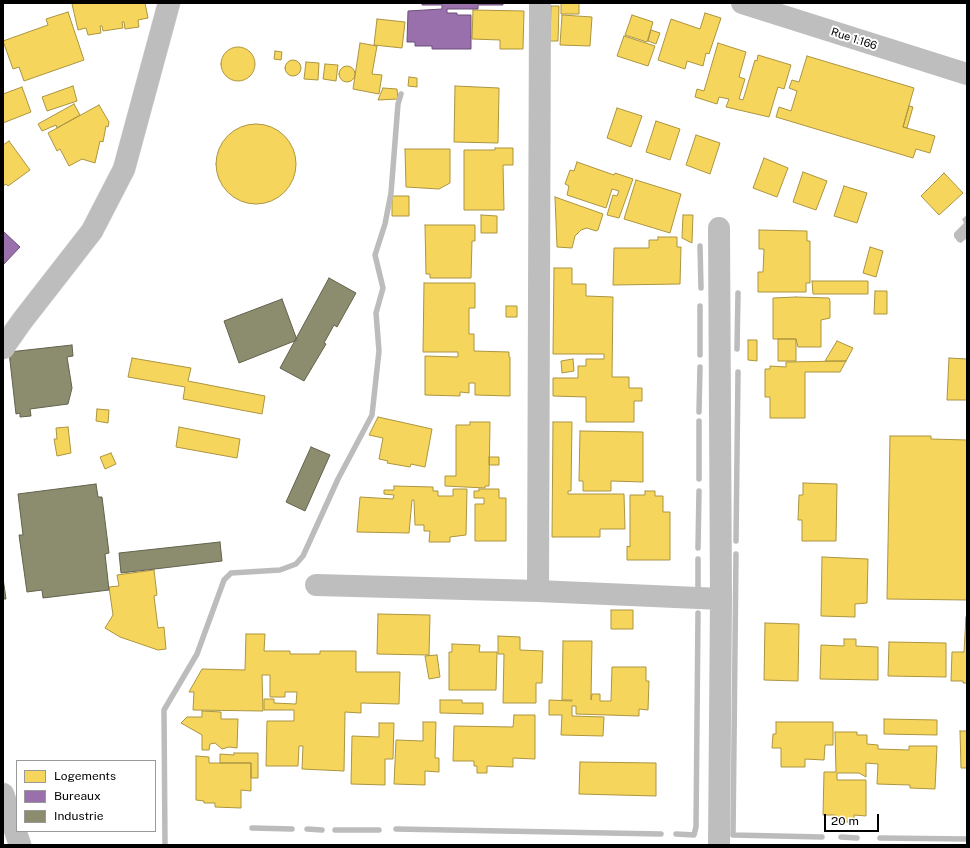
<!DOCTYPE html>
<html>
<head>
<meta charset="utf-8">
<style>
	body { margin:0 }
	#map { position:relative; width:970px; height:848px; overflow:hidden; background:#fff; font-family:"Public Sans",sans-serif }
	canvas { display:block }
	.frame { position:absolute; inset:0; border:4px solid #000; pointer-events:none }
	.legend { position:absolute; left:16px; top:760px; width:140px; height:72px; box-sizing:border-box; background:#fff; border:1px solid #999; margin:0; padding:5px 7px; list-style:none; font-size:12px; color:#000 }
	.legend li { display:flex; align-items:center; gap:8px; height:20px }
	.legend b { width:20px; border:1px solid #999 }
	.scale { position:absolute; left:824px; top:814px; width:55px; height:18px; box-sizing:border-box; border:2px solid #000; border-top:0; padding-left:5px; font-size:12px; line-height:14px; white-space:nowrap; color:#000; -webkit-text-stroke:3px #fff; paint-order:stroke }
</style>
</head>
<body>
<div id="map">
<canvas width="970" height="848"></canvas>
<div class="frame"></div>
<ul class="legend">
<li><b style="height:11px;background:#f6d55c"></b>Logements</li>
<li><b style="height:11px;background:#9970ab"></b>Bureaux</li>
<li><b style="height:11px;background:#8c8c6e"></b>Industrie</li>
</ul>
<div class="scale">20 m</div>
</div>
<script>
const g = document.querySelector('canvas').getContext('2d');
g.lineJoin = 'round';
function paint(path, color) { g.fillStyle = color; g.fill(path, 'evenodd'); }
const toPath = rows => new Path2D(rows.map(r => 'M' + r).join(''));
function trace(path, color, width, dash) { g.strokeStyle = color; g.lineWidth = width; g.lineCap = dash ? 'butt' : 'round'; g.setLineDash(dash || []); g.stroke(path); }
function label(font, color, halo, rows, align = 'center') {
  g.font = font + ' "Public Sans",sans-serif'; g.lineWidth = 4; g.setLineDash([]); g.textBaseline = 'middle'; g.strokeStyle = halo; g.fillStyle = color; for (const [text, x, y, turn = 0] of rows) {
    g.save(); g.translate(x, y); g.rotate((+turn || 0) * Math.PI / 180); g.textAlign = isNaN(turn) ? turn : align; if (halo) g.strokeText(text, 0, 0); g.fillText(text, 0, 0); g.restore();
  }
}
paint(toPath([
	[967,215,967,238,961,243,958,242,954,237,954,233,964,223,962,219]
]), '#bcbcbc');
const homes = toPath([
	[77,3,145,3,148,18,138,20,139,27,125,29,124,22,122,22,123,28,103,31,102,26,100,26,101,33,88,35,86,28,78,30,72,4,77,3],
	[561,3,579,3,579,14,561,14,561,3],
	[551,6,559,6,558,41,550,41,551,6],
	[473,10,524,11,523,49,500,49,500,40,472,39,473,10],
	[68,12,84,60,24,81,19,67,13,69,3,41,48,25,46,19,68,12],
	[705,13,721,18,709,54,706,53,703,66,687,61,685,69,658,60,671,19,700,29,705,13],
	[562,15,592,17,590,46,560,45,562,15],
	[632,15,653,22,647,42,625,35,632,15],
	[377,19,405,22,402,48,374,45,377,19],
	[651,30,660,33,656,44,648,41,651,30],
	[624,36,655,46,648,66,617,56,624,36],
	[360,43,377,46,372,74,382,75,379,94,353,89,360,43],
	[718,43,746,52,739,77,745,79,739,99,743,100,755,60,757,61,758,55,791,65,784,89,778,87,769,117,726,107,729,99,719,97,717,104,695,97,697,89,704,91,718,43],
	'221 64a17 17 0 1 1 34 0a17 17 0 1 1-34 0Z',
	[275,51,282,52,281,60,274,59,275,51],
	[807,56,914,88,903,127,935,136,930,153,916,149,913,158,776,117,779,107,791,111,797,91,789,88,792,80,799,82,807,56],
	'285 68a8 8 0 1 1 16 0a8 8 0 1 1-16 0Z',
	[306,62,319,63,318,80,304,79,306,62],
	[325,64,338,65,336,81,323,79,325,64],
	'339 74a8 8 0 1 1 16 0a8 8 0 1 1-16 0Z',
	[409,77,417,78,417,87,408,86,409,77],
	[73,86,77,101,47,111,42,97,73,86],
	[455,86,499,88,498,143,454,142,455,86],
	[22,87,31,112,3,123,3,94,22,87],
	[383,88,397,89,398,99,378,100,383,88],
	[74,104,80,115,57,128,56,125,42,131,38,124,74,104],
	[99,105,109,122,108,127,106,126,103,142,100,141,95,163,82,159,69,166,60,149,57,151,48,133,99,105],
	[909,106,913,107,907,128,903,127,909,106],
	[617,108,642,116,631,147,607,138,617,108],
	[656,121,680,129,670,160,646,152,656,121],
	'216 164a40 40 0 1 1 80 0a40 40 0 1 1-80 0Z',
	[696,135,720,143,710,174,686,165,696,135],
	[9,141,30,170,8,186,6,184,3,186,3,145,9,141],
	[495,148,513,148,513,165,503,165,504,210,464,210,464,150,495,150,495,148],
	[405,149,450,149,450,183,439,189,406,187,405,149],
	[764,158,788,168,777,197,753,188,764,158],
	[577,162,614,175,615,173,633,179,619,218,607,215,613,195,617,196,619,191,612,189,606,208,567,195,569,186,565,184,570,170,574,171,577,162],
	[803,172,827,181,816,210,793,202,803,172],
	[944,173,963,193,939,215,921,196,944,173],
	[636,180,681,194,670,233,624,219,636,180],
	[844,186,867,193,857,223,834,216,844,186],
	[392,196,409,196,409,216,392,216,392,196],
	[555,197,603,214,598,230,596,231,587,228,581,230,575,236,572,248,557,247,555,197],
	[481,215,497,216,497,233,481,233,481,215],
	[683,215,693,215,692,243,682,238,683,215],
	[425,225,475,225,475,241,472,241,471,278,430,278,430,274,426,274,425,225],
	[759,230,807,231,807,241,810,241,810,283,806,283,806,292,758,292,758,272,763,272,764,249,759,249,759,230],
	[658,237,677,237,677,247,681,247,680,284,613,285,614,248,649,248,649,240,658,240,658,237],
	[870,247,883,251,876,277,863,273,870,247],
	[554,268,572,268,572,284,586,284,586,296,613,297,612,377,629,377,629,388,642,388,642,401,634,401,634,422,586,422,586,397,553,396,553,378,578,378,578,366,586,366,586,359,604,359,604,354,553,354,554,268],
	[812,281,868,281,868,294,813,294,812,281],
	[424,283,475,283,475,308,469,308,469,334,474,334,474,351,509,352,509,357,510,357,510,396,475,395,475,383,469,383,469,393,460,392,460,396,425,395,425,356,458,357,458,352,423,352,424,283],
	[875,291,887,291,887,314,874,314,875,291],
	[796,297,829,298,830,301,830,318,821,320,821,347,798,347,796,339,773,339,773,298,796,297],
	[506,306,517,306,517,317,506,317,506,306],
	[778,339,796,339,796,361,778,361,778,339],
	[748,340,757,340,757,361,748,360,748,340],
	[837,341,853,348,846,361,825,361,837,341],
	[132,358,191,368,188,381,265,396,262,414,183,399,185,387,128,377,132,358],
	[949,358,967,359,967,400,947,400,949,358],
	[573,359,574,371,562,373,561,361,573,359],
	[846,361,840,372,805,372,805,418,770,418,770,397,765,397,765,369,770,369,770,366,786,367,786,362,846,361],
	[97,409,109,410,108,423,96,421,97,409],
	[378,417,432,429,425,467,411,464,410,467,387,463,388,461,379,459,383,438,369,435,378,417],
	[470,422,490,422,489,486,485,486,485,488,445,486,445,476,456,476,456,425,470,425,470,422],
	[553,422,572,422,571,491,568,491,568,494,624,494,625,529,600,529,600,537,552,537,553,422],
	[68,427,71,453,57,456,54,439,57,439,56,428,68,427],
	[179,427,240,439,237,458,176,447,179,427],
	[580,431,643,432,643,482,611,481,611,491,583,491,583,481,579,481,580,431],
	[890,436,931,436,931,439,967,440,967,600,887,599,890,436],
	[111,453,116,464,105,469,100,457,111,453],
	[489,457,499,457,499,465,489,465,489,457],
	[803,483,837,484,836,541,802,541,802,520,798,520,799,495,803,495,803,483],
	[394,486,433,487,433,491,438,491,438,496,453,496,453,489,467,489,466,535,450,537,450,542,429,542,430,531,424,531,424,525,415,525,414,500,412,500,409,533,357,532,360,497,393,499,394,495,384,494,384,490,394,490,394,486],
	[479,489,499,489,499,498,506,498,506,541,475,541,475,504,484,504,484,498,474,498,474,491,479,491,479,489],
	[645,491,655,491,655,496,663,496,663,512,670,512,670,560,627,560,627,546,630,547,630,495,645,495,645,491],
	[822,557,868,559,867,603,855,604,855,617,821,616,822,557],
	[154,570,157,595,154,596,158,628,164,627,166,649,158,650,120,637,105,628,113,615,109,587,119,586,117,575,154,570],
	[611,610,633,610,633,629,611,629,611,610],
	[378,614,430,615,429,655,377,654,378,614],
	[966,617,967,683,963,683,963,681,951,681,952,652,964,652,966,617],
	[765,623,799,624,798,681,764,680,765,623],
	[246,634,265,634,264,651,290,651,290,654,320,654,320,651,356,651,356,672,400,672,399,704,361,703,361,713,345,712,344,771,302,769,303,746,299,746,298,766,266,766,267,721,294,721,294,710,264,710,264,699,274,699,274,703,296,704,297,692,285,692,285,697,270,697,270,675,262,675,263,711,193,710,194,692,189,692,202,669,245,670,246,634],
	[498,636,520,637,520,650,543,651,542,683,536,683,536,703,503,703,504,654,498,654,498,636],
	[844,639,856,639,856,646,878,647,878,680,820,679,821,645,844,646,844,639],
	[563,641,592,641,591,700,592,694,600,694,600,701,611,701,612,667,646,667,646,681,649,681,648,710,639,709,639,716,576,714,576,706,572,706,572,716,604,717,603,736,561,735,562,715,549,715,549,700,572,701,572,700,562,700,563,641],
	[889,642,946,643,946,677,888,676,889,642],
	[452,644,480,645,479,652,497,652,496,690,449,690,449,652,452,652,452,644],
	[437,655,440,677,429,679,425,656,437,655],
	[440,700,462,700,462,703,483,703,483,714,440,713,440,700],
	[202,711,221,712,221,719,238,719,237,748,229,747,222,749,215,743,210,744,209,750,202,750,202,735,181,723,187,717,202,717,202,711],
	[514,715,535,715,535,759,513,758,513,767,487,766,487,773,477,773,477,766,474,766,474,761,453,761,454,726,513,727,514,715],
	[884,719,937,720,937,735,884,734,884,719],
	[423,722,436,722,435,758,439,758,439,772,425,771,425,785,394,784,396,740,423,741,423,722],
	[776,722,833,722,833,745,825,745,824,760,805,759,805,767,781,767,781,748,772,748,773,734,776,734,776,722],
	[379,723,394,723,393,759,385,759,385,785,351,784,352,736,379,737,379,723],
	[960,731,967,731,967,768,961,768,960,731],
	[835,732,857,732,857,735,867,735,867,744,878,745,878,749,909,750,909,746,937,746,935,789,910,788,910,785,877,784,878,764,866,763,866,777,859,773,837,773,837,780,866,780,866,816,854,815,854,822,835,822,835,815,823,815,824,772,836,772,835,732],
	[234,753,258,753,258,778,251,778,251,763,220,763,220,754,234,755,234,753],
	[196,756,209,757,209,763,251,763,251,791,241,790,241,808,215,807,215,803,204,803,204,801,196,800,196,756],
	[580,762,656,763,656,796,579,794,580,762]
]);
paint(homes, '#f6d55c');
trace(homes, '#ac9540', 1);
const offices = toPath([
	[422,3,503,3,503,5,478,5,478,9,447,9,447,13,457,13,457,15,471,15,471,49,432,49,432,46,415,46,415,42,407,42,408,11,442,9,442,5,422,5,422,3],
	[3,231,20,247,3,265,3,231]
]);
paint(offices, '#9970ab');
trace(offices, '#6b4e78', 1);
const industry = toPath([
	[329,278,356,293,337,327,334,325,324,343,326,344,304,381,280,368,329,278],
	[282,299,297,340,239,363,224,321,282,299],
	[72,345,73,356,67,357,72,388,68,404,30,409,31,416,20,417,20,413,16,414,9,352,72,345],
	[311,447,330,455,305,511,286,502,311,447],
	[96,484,98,497,102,497,109,553,105,554,109,590,43,598,42,590,27,592,19,535,23,535,18,494,96,484],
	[220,542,222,561,121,573,119,553,220,542],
	[3,578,6,599,3,599,3,578]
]);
paint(industry, '#8c8c6e');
trace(industry, '#62624d', 1);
trace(toPath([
	[700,246,701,288],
	[700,306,700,355],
	[737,349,738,293],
	[699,412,700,367],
	[699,479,699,421],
	[736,541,738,372],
	[698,548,699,491],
	[736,554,733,835,822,837],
	[698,559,698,593],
	[252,828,292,829],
	[307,829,322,830],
	[396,829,661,834],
	[335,830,379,830],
	[676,834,694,835,696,827,698,613],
	[841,837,857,838],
	[880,838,967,839],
	[165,845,164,710,197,654,224,580,231,573,280,570,296,564,303,556,338,479,372,415,379,351,376,313,383,288,375,255,385,224,391,193,398,104,401,94]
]), '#bcbcbc', 5.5);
const major = toPath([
	[3,348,22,321,92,231,124,169,169,3]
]);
const highway = toPath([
	[3,794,20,845]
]);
trace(major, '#dbdbdb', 23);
trace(highway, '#dbdbdb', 23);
trace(toPath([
	[742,3,967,74],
	[719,228,721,599,719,845],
	[316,585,538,591,721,599],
	[538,591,540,3]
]), '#bebebe', 22);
trace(major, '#bdbdbd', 22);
trace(highway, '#bdbdbd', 22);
label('11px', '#000', '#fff', [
	["Rue 1.166",854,39,18]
]);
</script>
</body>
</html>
